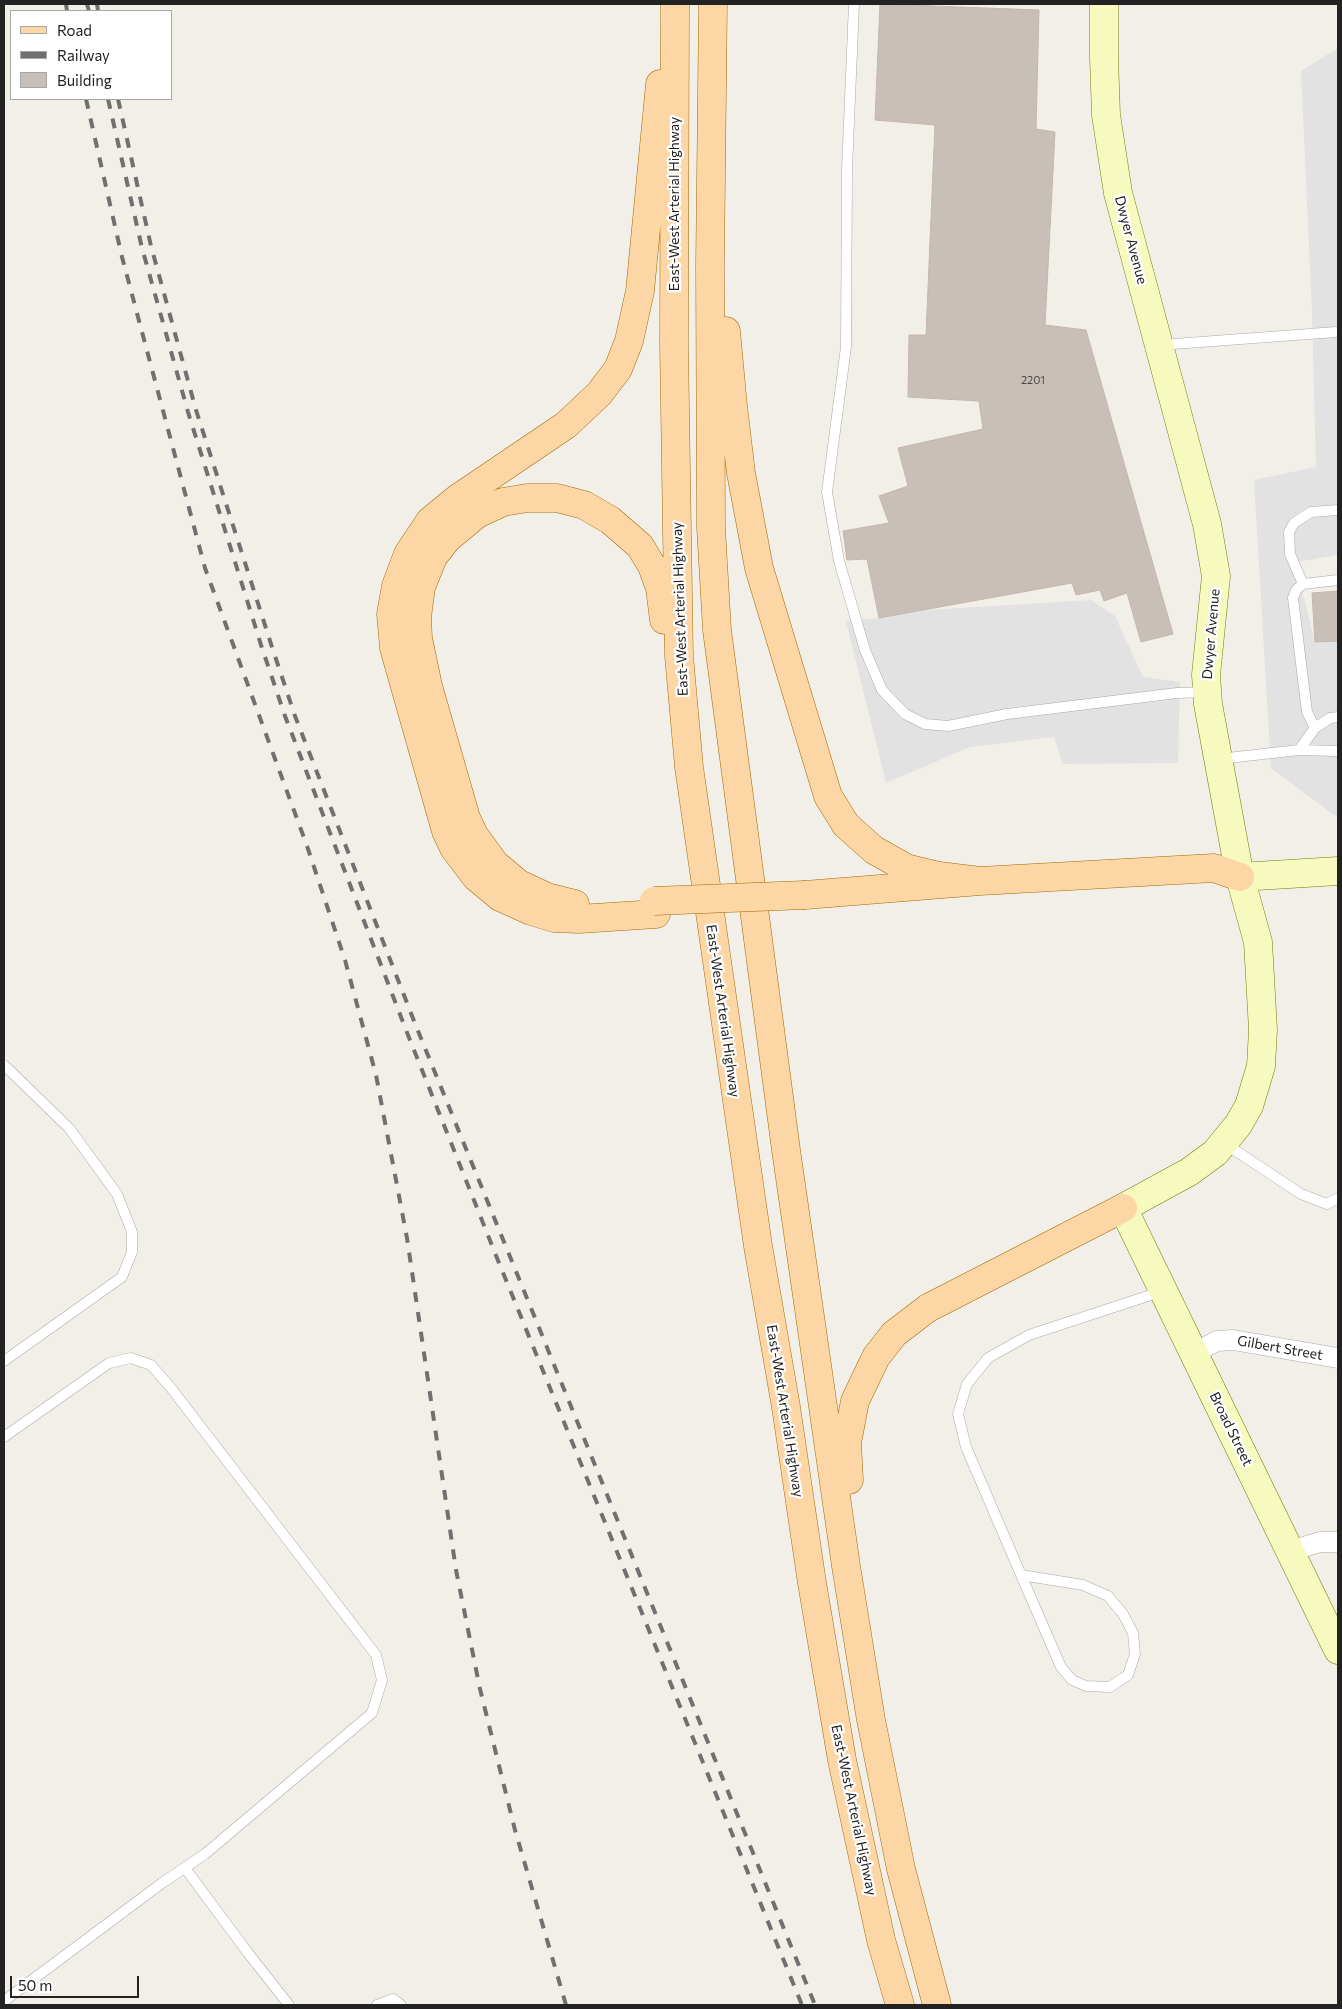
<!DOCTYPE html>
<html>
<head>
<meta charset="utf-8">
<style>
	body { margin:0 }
	#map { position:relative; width:1342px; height:2009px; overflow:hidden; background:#f2efe9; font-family:Commissioner,sans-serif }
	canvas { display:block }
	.frame { position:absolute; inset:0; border:5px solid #222; pointer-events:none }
	.legend { position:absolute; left:10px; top:10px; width:162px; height:90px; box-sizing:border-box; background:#fff; border:1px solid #a7a7a7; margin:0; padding:6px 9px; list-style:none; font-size:15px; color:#222 }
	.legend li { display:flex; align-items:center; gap:10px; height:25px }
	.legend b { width:25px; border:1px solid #a7a7a7 }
	.scale { position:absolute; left:10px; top:1976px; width:129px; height:22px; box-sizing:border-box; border:2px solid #222; border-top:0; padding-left:6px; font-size:15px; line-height:18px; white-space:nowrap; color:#222; -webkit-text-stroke:4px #fff; paint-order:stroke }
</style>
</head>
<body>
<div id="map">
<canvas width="1342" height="2009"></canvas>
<div class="frame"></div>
<ul class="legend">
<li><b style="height:6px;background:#fcd6a4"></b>Road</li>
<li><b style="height:6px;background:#707070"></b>Railway</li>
<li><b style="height:14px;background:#c7bfb8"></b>Building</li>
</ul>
<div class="scale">50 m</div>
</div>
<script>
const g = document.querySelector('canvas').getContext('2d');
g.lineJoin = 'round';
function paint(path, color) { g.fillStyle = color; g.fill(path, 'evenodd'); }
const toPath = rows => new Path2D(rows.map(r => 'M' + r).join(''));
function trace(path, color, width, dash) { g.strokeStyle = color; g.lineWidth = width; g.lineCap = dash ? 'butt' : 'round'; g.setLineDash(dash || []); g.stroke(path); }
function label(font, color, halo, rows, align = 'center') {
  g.font = font + ' Commissioner,sans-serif'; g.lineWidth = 4.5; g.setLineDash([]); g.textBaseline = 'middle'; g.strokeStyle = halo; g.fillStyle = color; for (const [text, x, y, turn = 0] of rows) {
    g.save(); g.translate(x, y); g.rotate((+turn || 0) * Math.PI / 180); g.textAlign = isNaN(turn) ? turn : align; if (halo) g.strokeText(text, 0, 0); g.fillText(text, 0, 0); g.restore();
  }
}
paint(toPath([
	[1338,48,1338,555,1295,562,1315,642,1338,640,1338,818,1271,768,1254,480,1316,467,1312,312,1301,71],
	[1091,600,1115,616,1143,677,1180,682,1178,763,1063,764,1054,737,970,747,886,783,846,621,879,618,928,610]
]), '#e2e2e2');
const building = toPath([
	[880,4,1039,10,1036,129,1055,132,1045,325,1086,330,1173,634,1141,642,1127,593,1104,601,1100,590,1076,595,1072,583,879,618,867,559,847,560,843,531,889,523,879,496,908,486,898,448,983,429,979,401,908,397,909,335,926,335,935,125,875,120,880,4],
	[1338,591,1338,641,1315,642,1312,593,1338,591]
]);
paint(building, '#c7bfb8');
trace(building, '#c4b6ab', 1);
const lane = toPath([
	[854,4,847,169,846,347,827,492,839,561,865,650,882,690,905,714,925,724,948,726,1007,714,1177,693,1205,692],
	[1160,345,1336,332],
	[1303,584,1290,554,1289,532,1294,523,1311,512,1338,510],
	[1315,728,1307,712,1293,598,1296,590,1303,584,1338,580],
	[1299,750,1315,728,1330,718,1338,717],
	[1219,759,1299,750,1338,751],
	[4,1065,69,1128,117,1194,132,1232,132,1252,122,1277,4,1361],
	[1224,1143,1301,1194,1327,1204,1338,1198],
	[4,1437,109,1363,131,1358,151,1365,171,1388,376,1655,382,1680,372,1713,205,1854,162,1883,4,2001],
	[1021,1575,1083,1585,1108,1596,1123,1614,1133,1633,1135,1654,1128,1675,1110,1687,1086,1686,1072,1680,1061,1667,1021,1575,966,1447,958,1414,967,1384,988,1358,1029,1335,1163,1291],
	[185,1868,248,1953,289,2005],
	[377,2005,393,1999,401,2005]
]);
const street = toPath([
	[1194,1353,1217,1341,1233,1340,1338,1358],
	[1290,1551,1320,1542,1338,1542]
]);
const secondary = toPath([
	[1104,4,1104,58,1106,115,1118,193,1207,524,1216,576,1206,675,1208,704,1240,877,1258,942,1263,1030,1261,1066,1249,1106,1238,1125,1215,1153,1189,1172,1123,1208,1338,1650],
	[1240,877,1338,871]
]);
const primary = toPath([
	[675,4,674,346,679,656,689,767,758,1246,786,1407,812,1583,842,1760,881,1940,900,2005],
	[713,4,710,264,711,528,717,630,786,1150,846,1566,871,1720,901,1869,937,2005],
	[726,331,733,406,741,473,759,568,828,796,846,825,874,850,906,868,939,876,980,881],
	[805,895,980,881,1214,868,1240,877],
	[575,904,547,897,519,884,495,864,474,835,466,818,428,686,418,638,417,617,421,587,433,557,447,539,477,514,503,502,527,498,557,498,584,505,610,520,640,546,652,566,660,588,664,620],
	[656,914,579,919,554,918,531,911,500,897,476,877,454,848,446,831,394,648,391,614,396,586,408,554,430,521,458,498,566,425,599,394,618,369,629,341,640,291,660,84],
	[849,1480,847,1443,855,1401,876,1357,894,1334,928,1308,1123,1208]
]);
trace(lane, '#a9a9a9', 11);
trace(street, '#a9a9a9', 21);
trace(secondary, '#707d05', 29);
trace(primary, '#a06b00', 29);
trace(lane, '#fff', 10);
trace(street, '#fff', 20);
trace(secondary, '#f7fabf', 28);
trace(primary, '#fcd6a4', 28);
trace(toPath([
	[66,4,67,11],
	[87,4,89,11],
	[97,4,98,11],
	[86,99,122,257,205,568,307,846,345,960,376,1075,407,1238,456,1570,480,1689,515,1830,566,2005],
	[108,99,142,248,188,412,262,648,285,716,406,1030,499,1263,802,2005],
	[118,99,151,246,196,410,272,647,295,716,416,1026,815,2005]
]), '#707070', 4, [10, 10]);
const primaryBridge = toPath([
	[654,901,805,895]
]);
trace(primaryBridge, '#a06b00', 29, []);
trace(primaryBridge, '#fcd6a4', 28);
label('11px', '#4b4948', null, [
	["2201",1033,380]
]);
label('14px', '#222', '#fff', [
	["East-West Arterial Highway",674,204,-90],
	["Dwyer Avenue",1131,240,75],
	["East-West Arterial Highway",680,609,-92],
	["Dwyer Avenue",1211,634,-85],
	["East-West Arterial Highway",723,1011,82],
	["Gilbert Street",1280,1348,10],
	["East-West Arterial Highway",785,1411,81],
	["Broad Street",1231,1429,64],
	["East-West Arterial Highway",854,1810,78]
]);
</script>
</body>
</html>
